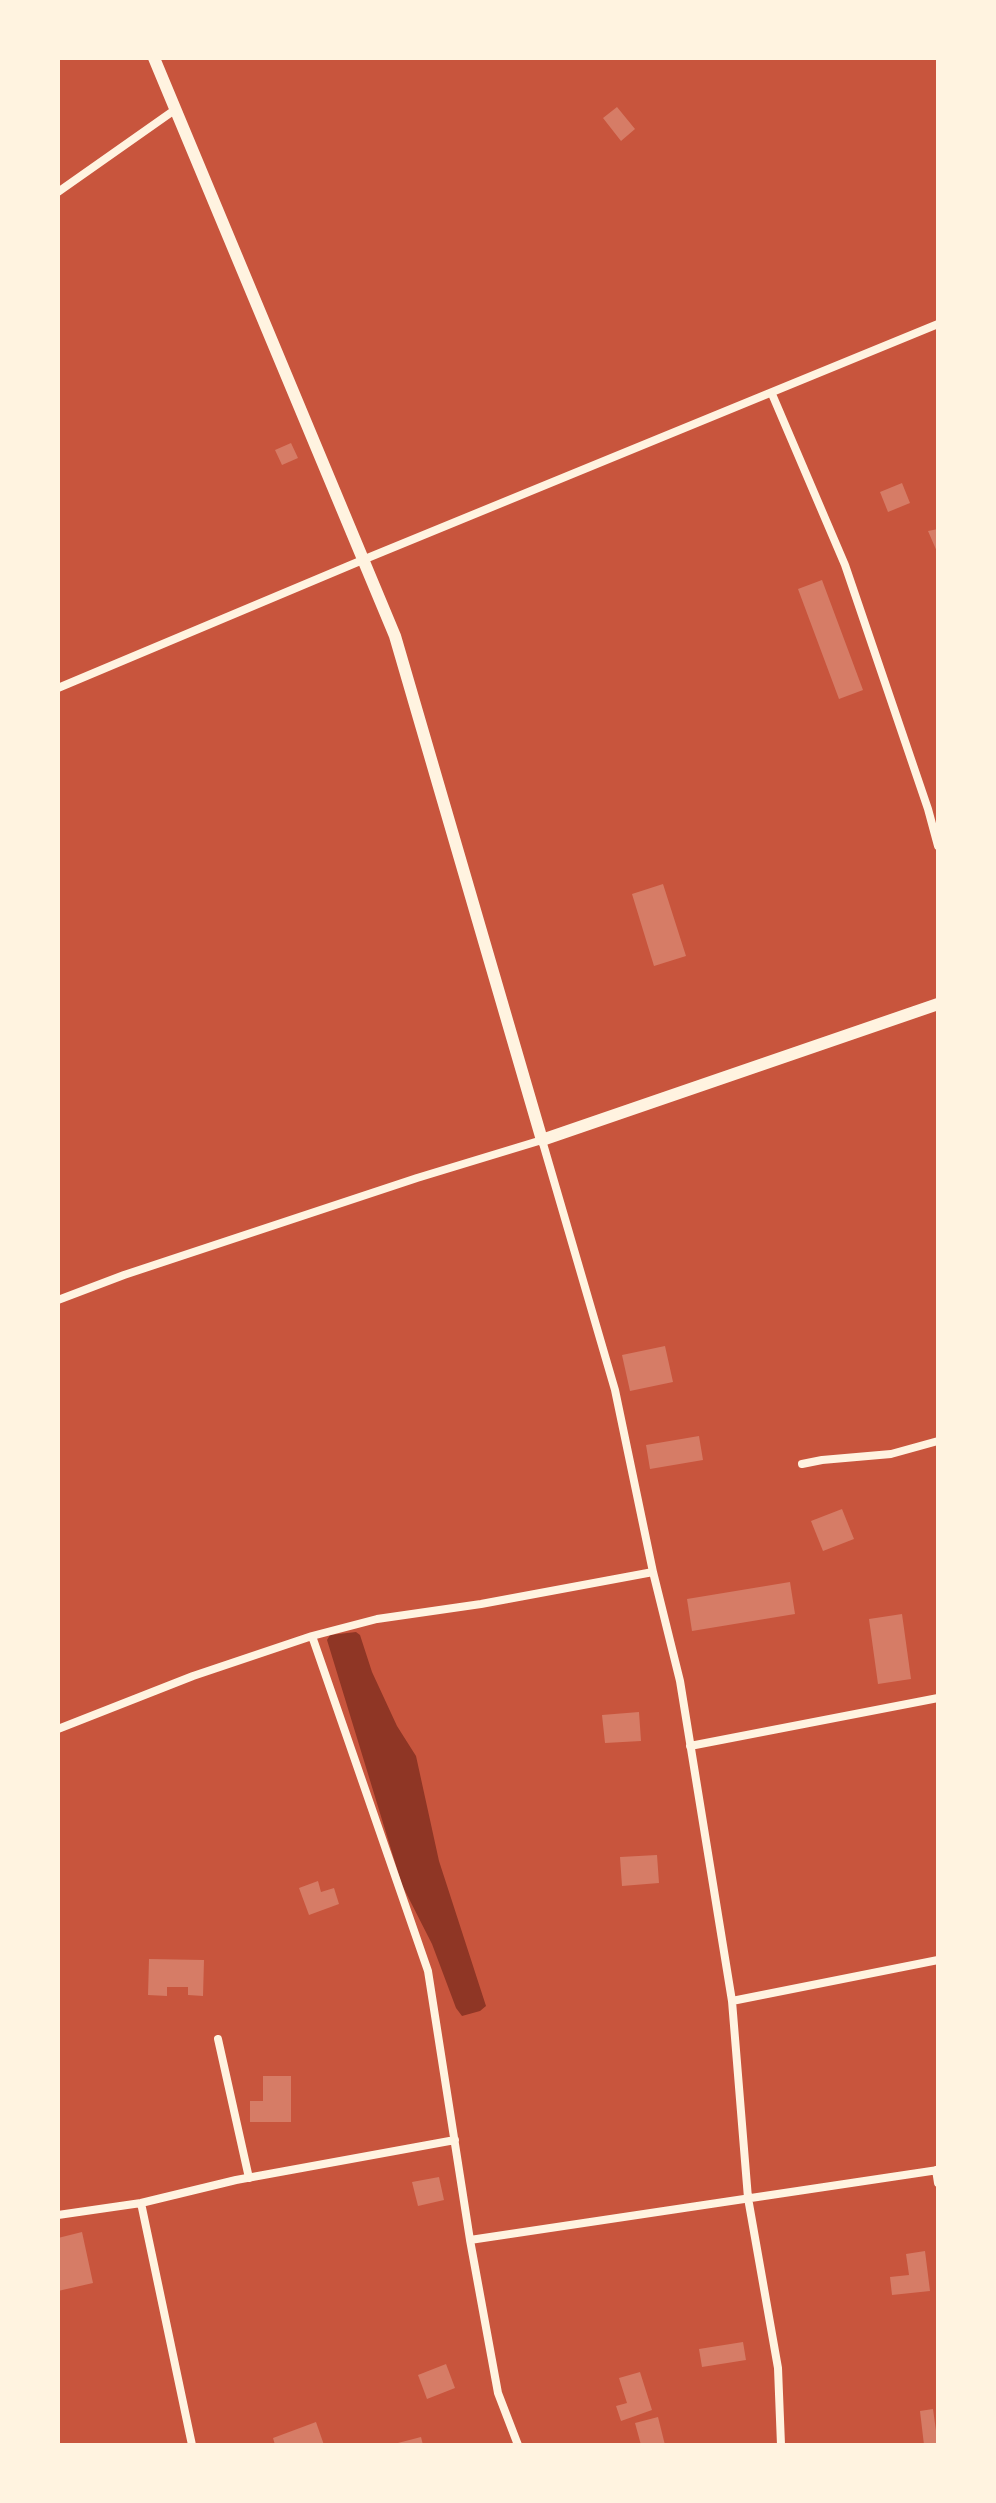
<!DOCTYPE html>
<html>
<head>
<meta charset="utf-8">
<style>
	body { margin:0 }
	#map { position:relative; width:996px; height:2503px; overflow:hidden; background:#c8553d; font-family:"PT Sans",sans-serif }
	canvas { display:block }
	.frame { position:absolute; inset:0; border:60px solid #fff3e0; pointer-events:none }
</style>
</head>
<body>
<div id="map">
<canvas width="996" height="2503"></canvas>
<div class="frame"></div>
</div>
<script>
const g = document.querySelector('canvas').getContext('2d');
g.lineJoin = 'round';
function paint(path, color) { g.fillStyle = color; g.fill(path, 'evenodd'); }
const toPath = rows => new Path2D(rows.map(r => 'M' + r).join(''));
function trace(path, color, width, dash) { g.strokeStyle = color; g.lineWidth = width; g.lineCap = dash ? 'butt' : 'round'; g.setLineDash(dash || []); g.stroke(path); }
paint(toPath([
	[356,1632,360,1635,372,1672,397,1726,416,1756,439,1861,486,2006,480,2011,462,2016,456,2008,432,1944,402,1885,327,1640,330,1635]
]), '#8f3625');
paint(toPath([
	[617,107,635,129,621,141,603,118],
	[291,443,298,458,282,465,275,450],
	[902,483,910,503,888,512,880,492],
	[938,529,938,554,928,531],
	[822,580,863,690,839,699,798,589],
	[663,884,686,956,654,966,632,894],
	[665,1346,673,1382,630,1391,622,1355],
	[699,1436,703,1460,650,1469,646,1445],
	[842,1509,854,1539,823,1551,811,1521],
	[790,1582,795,1614,692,1631,687,1599],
	[902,1614,911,1679,878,1684,869,1619],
	[639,1712,641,1741,605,1743,602,1715],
	[657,1855,659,1883,622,1886,620,1857],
	[318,1881,321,1892,334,1888,339,1904,309,1915,299,1888],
	[149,1959,204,1960,203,1996,188,1995,188,1987,167,1987,167,1996,148,1995],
	[263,2076,291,2076,291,2122,250,2122,250,2101,263,2101],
	[439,2177,444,2200,418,2206,412,2182],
	[82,2232,93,2283,58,2291,58,2238],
	[925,2251,930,2291,892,2295,890,2277,909,2275,906,2254],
	[743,2342,746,2360,702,2367,699,2349],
	[446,2364,455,2388,427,2399,418,2375],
	[640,2372,652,2410,621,2421,616,2406,627,2403,619,2378],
	[933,2409,938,2445,924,2445,920,2411],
	[658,2417,665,2445,641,2445,635,2423],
	[316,2422,324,2445,275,2445,273,2438],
	[421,2437,423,2445,394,2445,394,2444]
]), '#d67c66');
trace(toPath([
	[58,192,176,109],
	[772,394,845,565,928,809,938,846],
	[58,688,365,559,938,324],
	[58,1300,124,1275,417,1178,542,1140,615,1390,653,1572,680,1681,732,2001,748,2198,778,2368,781,2445],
	[802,1464,822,1460,891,1454,938,1441],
	[312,1636,428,1971,470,2240,498,2393,518,2445],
	[58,1729,193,1676,312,1636,377,1619,481,1604,653,1572],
	[690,1746,938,1698],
	[732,2001,938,1960],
	[218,2039,249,2178],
	[936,2170,938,2183],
	[141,2203,192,2445],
	[58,2215,141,2203,236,2180,455,2140],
	[470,2240,938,2170]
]), '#fff3e0', 8);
trace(toPath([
	[154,58,395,636,542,1140,938,1004]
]), '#fff3e0', 12);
</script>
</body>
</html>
